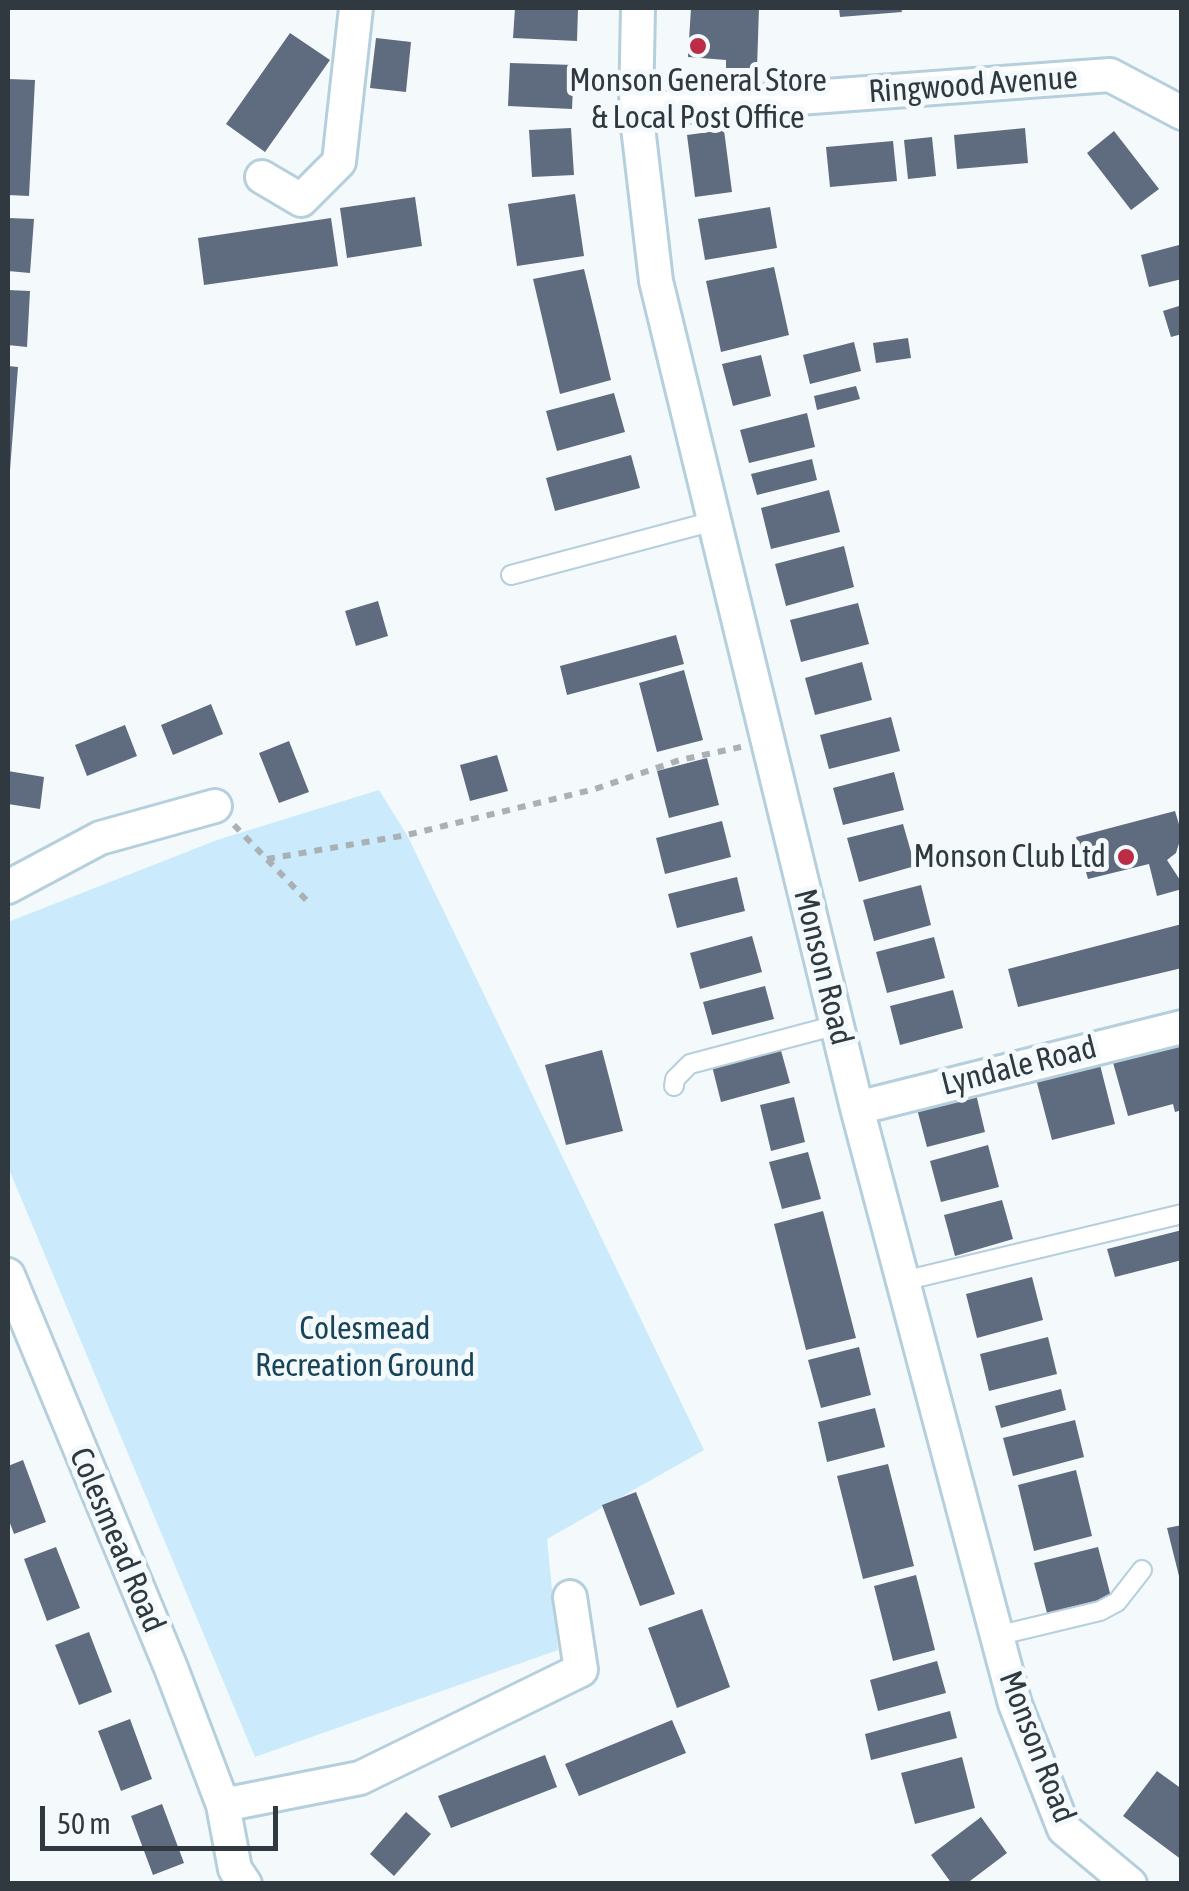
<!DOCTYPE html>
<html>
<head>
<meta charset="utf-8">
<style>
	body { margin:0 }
	#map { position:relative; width:1189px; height:1891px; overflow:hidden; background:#f4f9fc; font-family:"Asap Condensed",sans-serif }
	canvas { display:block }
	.frame { position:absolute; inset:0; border:10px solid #2f393f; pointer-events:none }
	.scale { position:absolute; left:40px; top:1806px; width:238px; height:45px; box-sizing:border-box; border:5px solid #2f393f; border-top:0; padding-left:12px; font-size:30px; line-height:35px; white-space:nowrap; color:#2f393f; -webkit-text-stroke:8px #f4f9fc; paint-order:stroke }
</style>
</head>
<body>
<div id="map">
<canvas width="1189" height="1891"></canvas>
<div class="frame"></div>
<div class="scale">50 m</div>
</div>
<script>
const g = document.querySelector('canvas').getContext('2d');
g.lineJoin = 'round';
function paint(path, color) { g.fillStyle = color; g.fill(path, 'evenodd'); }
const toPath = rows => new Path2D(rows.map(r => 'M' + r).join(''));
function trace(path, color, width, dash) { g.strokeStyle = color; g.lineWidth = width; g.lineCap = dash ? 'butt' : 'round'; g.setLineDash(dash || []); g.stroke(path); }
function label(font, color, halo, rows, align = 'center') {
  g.font = font + ' "Asap Condensed",sans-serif'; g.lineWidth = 10; g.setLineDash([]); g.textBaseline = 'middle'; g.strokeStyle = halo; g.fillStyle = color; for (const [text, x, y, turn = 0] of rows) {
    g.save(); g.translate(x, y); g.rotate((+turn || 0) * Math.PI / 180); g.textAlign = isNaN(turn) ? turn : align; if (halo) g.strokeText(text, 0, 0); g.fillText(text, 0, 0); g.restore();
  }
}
paint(toPath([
	[379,790,407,835,704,1450,547,1539,558,1650,255,1757,8,1167,8,922,217,840]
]), '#cbebfc');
paint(toPath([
	[515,8,578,8,577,41,513,38],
	[691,8,759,8,757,68,726,68,726,60,688,57],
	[839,8,901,8,902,12,840,17],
	[290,33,330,60,265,152,226,124],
	[376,38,411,42,406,92,370,88],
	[510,63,574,65,572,109,508,106],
	[8,79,35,80,29,196,8,195],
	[571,128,574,175,532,177,529,130],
	[1025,128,1028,163,957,169,954,135],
	[724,130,732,192,695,197,687,135],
	[1114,131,1159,189,1131,210,1087,153],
	[932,137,936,176,908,179,904,140],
	[893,141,897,181,830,187,826,147],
	[575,194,584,256,517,266,508,204],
	[415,197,422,246,347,258,340,208],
	[770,207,777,248,705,260,698,219],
	[8,218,34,219,30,273,8,271],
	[331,218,338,266,204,285,198,238],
	[1179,245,1182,279,1149,287,1141,255],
	[774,267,789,335,721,352,706,281],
	[584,269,611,380,560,394,533,279],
	[8,290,30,291,27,347,8,345],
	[1182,305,1182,334,1171,337,1163,311],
	[908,338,911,358,876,363,873,343],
	[854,342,861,371,810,384,803,355],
	[761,355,771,396,733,406,722,364],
	[8,366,18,367,10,470,8,470],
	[856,386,860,399,817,410,814,396],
	[614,393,625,432,557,451,546,411],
	[807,413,815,447,749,463,740,430],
	[631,455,640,488,555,511,546,478],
	[812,459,817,480,757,495,751,474],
	[829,490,840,532,771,549,761,508],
	[844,546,854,587,786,606,775,564],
	[378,601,388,636,356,646,345,611],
	[858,603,869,644,801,662,790,620],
	[676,635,684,664,567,695,560,666],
	[862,662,872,700,815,715,805,678],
	[684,670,703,740,657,752,639,683],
	[211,704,223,734,173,755,161,725],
	[891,717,900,751,829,769,820,735],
	[125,725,137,756,87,776,75,745],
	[289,741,309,792,279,803,259,753],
	[497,755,508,791,470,801,460,765],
	[707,758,719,805,669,818,657,771],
	[8,771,44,777,40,809,8,804],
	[894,772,904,810,843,825,833,788],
	[1175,811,1182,834,1176,853,1167,860,1182,883,1182,889,1157,896,1149,864,1088,879,1076,837],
	[722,821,731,857,665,874,656,838],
	[903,824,915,866,859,882,847,838],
	[737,877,745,911,677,928,668,894],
	[921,885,931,925,874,941,863,900],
	[1182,924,1182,968,1018,1007,1008,969],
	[752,936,762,972,700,989,690,953],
	[934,937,945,978,887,993,876,952],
	[765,986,774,1019,712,1035,703,1002],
	[953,990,963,1028,900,1045,890,1006],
	[1182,1044,1182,1110,1175,1112,1173,1104,1128,1116,1112,1059],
	[780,1047,790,1083,721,1102,712,1066],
	[602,1050,623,1131,566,1145,545,1065],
	[1099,1061,1115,1124,1052,1140,1036,1079],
	[976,1094,985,1132,927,1147,917,1109],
	[794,1097,805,1142,771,1151,760,1105],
	[988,1145,999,1187,941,1202,930,1161],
	[808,1152,821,1199,782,1209,769,1162],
	[1002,1200,1013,1239,955,1256,944,1215],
	[823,1211,856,1338,806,1350,774,1224],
	[1182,1230,1182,1260,1115,1277,1107,1249],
	[1032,1277,1043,1320,977,1338,966,1294],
	[1048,1337,1057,1374,989,1391,980,1354],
	[859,1347,871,1395,821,1408,808,1360],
	[1061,1389,1066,1410,1001,1428,995,1406],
	[875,1408,885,1447,827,1462,818,1422],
	[1075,1420,1084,1457,1013,1476,1003,1438],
	[23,1460,46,1522,14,1534,8,1518,8,1466],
	[888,1464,914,1566,863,1579,837,1476],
	[1076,1470,1092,1536,1034,1551,1018,1485],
	[636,1492,675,1594,640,1606,602,1505],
	[1182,1525,1182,1579,1180,1580,1167,1528],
	[56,1547,80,1608,47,1621,24,1559],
	[1098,1547,1111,1597,1047,1613,1034,1563],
	[916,1575,935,1650,893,1661,874,1586],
	[702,1609,730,1687,677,1708,648,1628],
	[89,1632,112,1692,79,1705,55,1645],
	[937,1661,946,1693,878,1711,870,1680],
	[950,1711,957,1738,871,1760,865,1734],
	[130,1719,152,1779,121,1791,98,1731],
	[672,1720,686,1753,579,1796,565,1764],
	[545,1755,557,1787,451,1828,438,1796],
	[962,1757,975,1808,915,1824,901,1773],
	[1157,1771,1182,1789,1182,1860,1123,1816],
	[162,1804,184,1863,153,1875,131,1816],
	[406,1812,431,1834,394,1876,370,1854],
	[981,1817,1007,1853,966,1884,952,1884,931,1855]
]), '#5f6b7e');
const lane = toPath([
	[511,575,714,521],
	[674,1086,675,1079,690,1064,837,1025],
	[903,1281,1182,1214],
	[996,1636,1100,1611,1117,1602,1142,1570]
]);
const street = toPath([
	[638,8,636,110,656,281,857,1108,1015,1704,1064,1829,1130,1884],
	[636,110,1110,75,1182,113],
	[262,177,301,200,339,162,356,8],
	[8,887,100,838,215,806],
	[857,1108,1182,1027],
	[8,1275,171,1668,223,1805,235,1869,245,1884],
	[223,1805,360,1778,581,1670,570,1597]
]);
trace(lane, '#b5cfdc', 22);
trace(street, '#b5cfdc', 38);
trace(toPath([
	[234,825,310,904],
	[267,859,407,835,595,789,680,760,741,747]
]), '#aab1b5', 6, [8, 8]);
trace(lane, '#fff', 18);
trace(street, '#fff', 32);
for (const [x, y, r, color] of [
	[698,46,10,"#bd2c47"],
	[1126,857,10,"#bd2c47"]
]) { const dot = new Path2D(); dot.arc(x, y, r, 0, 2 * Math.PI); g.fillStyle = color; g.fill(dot); trace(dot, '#f4f9fc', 4); }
label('32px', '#2f393f', '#f4f9fc', [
	["Monson General Store",698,81],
	["& Local Post Office",698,118],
	["Monson Club Ltd",1106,857,"right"]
]);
label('32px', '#2f393f', '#f4f9fc', [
	["Ringwood Avenue",973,85,-4],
	["Monson Road",823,967,76],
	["Lyndale Road",1019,1066,-14],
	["Colesmead Road",117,1540,67],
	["Monson Road",1037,1747,69]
]);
label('32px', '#174458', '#f4f9fc', [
	["Colesmead",365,1329],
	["Recreation Ground",365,1366]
]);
</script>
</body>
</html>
